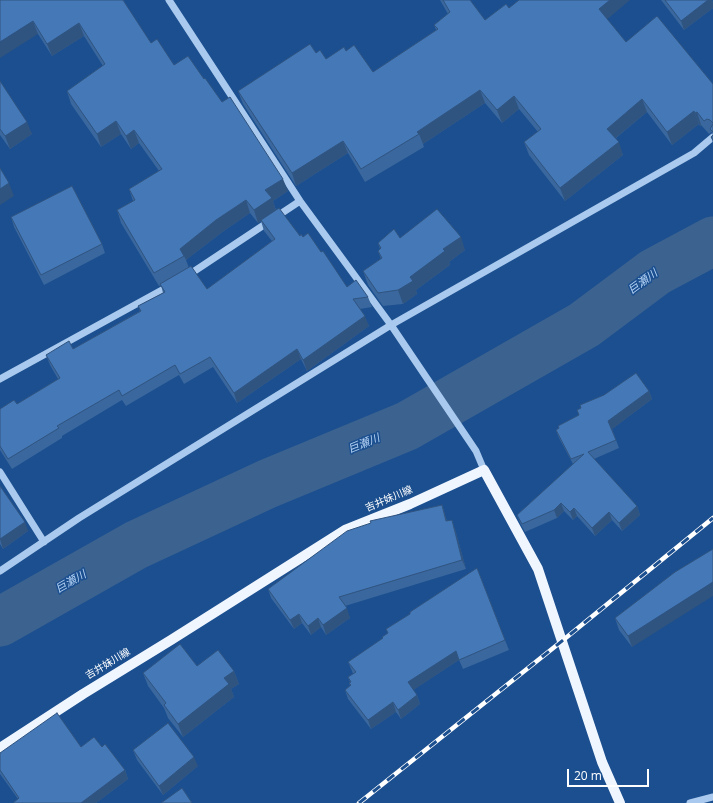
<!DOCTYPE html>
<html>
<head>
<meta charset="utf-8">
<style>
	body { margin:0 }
	#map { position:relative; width:713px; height:803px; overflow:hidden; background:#1b4f8f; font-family:"Open Sans",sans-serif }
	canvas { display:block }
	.scale { position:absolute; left:567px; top:769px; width:82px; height:18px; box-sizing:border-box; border:2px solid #fff; border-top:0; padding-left:5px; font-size:12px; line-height:14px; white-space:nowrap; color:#fff; -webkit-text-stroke:3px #1b4f8f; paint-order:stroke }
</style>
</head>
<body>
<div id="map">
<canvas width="713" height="803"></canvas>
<div class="scale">20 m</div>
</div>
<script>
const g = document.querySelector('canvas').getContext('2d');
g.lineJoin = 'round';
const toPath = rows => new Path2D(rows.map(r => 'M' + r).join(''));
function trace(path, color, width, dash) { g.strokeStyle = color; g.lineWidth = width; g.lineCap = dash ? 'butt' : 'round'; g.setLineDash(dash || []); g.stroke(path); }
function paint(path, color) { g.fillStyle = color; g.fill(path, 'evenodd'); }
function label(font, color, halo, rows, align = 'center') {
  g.font = font + ' "Open Sans","Noto Sans JP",sans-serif'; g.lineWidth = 3; g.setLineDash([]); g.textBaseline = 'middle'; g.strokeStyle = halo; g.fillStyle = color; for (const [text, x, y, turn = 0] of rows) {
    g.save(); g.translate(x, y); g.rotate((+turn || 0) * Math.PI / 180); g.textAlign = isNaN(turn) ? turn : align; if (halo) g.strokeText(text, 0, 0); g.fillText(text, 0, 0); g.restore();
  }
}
trace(toPath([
	[0,622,136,545,267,484,407,426,584,325,655,272,713,241]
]), '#3c6290', 49);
trace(toPath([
	[169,0,300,201,391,325,476,451,484,470],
	[187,276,300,201],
	[0,379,171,285],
	[0,472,44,542],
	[0,571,79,518,391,325,694,153,713,137],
	[690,803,713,797]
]), '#a9c9ee', 7);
trace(toPath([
	[0,748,83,694,171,640,345,530,410,504,484,470,538,569,602,762,620,803]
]), '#f0f6ff', 10);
const rail = toPath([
	[359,803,562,641,713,518]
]);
trace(rail, '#fff', 4.5);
trace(rail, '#1b4f8f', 3, [9]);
paint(toPath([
	[0,0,151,43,174,65,204,79,288,191,273,201,276,210,347,287,368,297,372,307,360,309,369,326,307,371,301,359,237,403,213,367,184,384,179,375,126,406,122,400,62,436,62,438,12,469,0,450,0,409,17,404,58,379,50,365,46,355,73,349,140,311,138,306,163,293,161,285,159,286,121,223,117,210,133,201,129,189,159,171,139,143,131,149,121,134,101,147,71,104,67,91,103,66,84,36,52,56,38,34],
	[250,213,258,223,261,221,264,231,272,241,207,289,189,268,186,260,221,233],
	[440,0,470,0,485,20,509,8,607,19,626,42,713,84,713,143,711,137,713,135,712,132,709,134,701,125,700,126,699,124,672,145,647,112,616,138,623,155,565,201,529,155,524,142,538,132,519,109,502,123,485,103,423,144,424,147,365,182,348,153,296,186,243,104,238,91,316,53,326,59,346,51,373,72,436,30,434,25,448,14],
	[661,0,712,0,713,3,713,8,684,30],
	[0,81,32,134,10,149,0,135],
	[11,217,102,244,105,253,44,285,14,227],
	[400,238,465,250,449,262,450,265,416,290,417,294,403,304,383,306,368,285,363,271,381,259,378,251,380,249,378,243],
	[649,391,652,399,612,429,619,448,594,459,637,506,640,515,622,531,612,520,595,536,577,516,573,520,564,511,557,518,525,532,520,523,517,515,573,464,559,438,556,430,559,428,558,426,579,415,577,410],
	[0,486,28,531,3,549,0,544],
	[442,505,447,521,455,529,466,569,345,606,350,618,326,635,321,627,311,635,302,623,294,629,271,598,268,589],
	[713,549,632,647,619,630,615,618],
	[410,612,505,640,509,650,463,669,459,660,413,690,417,695,420,704,401,719,396,712,371,729,348,699,345,690,350,686,349,683,350,682,348,677,353,674,352,671,348,662,383,639,388,633,386,629,410,614],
	[197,666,234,671,239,684,231,689,234,697,183,737,168,718,164,708,148,686,143,673],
	[81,747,102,747,125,770,128,779,96,803,13,803,18,799,0,774,0,753],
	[133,750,198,766,163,795,137,760]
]), '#3a679d');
paint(toPath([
	[610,0,630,0,604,22,599,9],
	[708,0,712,0,713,3,713,8,684,30,681,21],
	[33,21,38,34,0,58,0,42],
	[79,23,84,36,52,56,47,44],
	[480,90,485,103,423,144,419,134,417,132],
	[514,96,519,109,502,123,497,110],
	[642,99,647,112,612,141,607,129],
	[694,111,699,124,672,145,667,132],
	[697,112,701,125,700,126,695,113],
	[116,121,121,134,101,147,97,134],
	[27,122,32,134,10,149,5,136],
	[134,130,139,143,131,149,126,136],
	[343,141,348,153,296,186,292,173],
	[619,142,623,155,565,201,560,188],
	[283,179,288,191,273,201,276,211,258,223,254,210,265,190],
	[9,183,14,196,0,205,0,189],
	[246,200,250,213,221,233,186,260,184,256,180,249,216,220],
	[461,237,465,250,449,262,450,265,416,290,417,294,403,304,398,290,410,277,443,249],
	[365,316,369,326,307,371,303,360],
	[297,349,301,359,237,403,234,393],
	[649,391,652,399,611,430,608,421],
	[561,503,564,511,557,518,554,510],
	[442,505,445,514,449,530,446,521],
	[637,506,640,515,622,531,619,523],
	[574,508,577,516,573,520,570,512],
	[609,512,612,520,595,536,592,528],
	[452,520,455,529,466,569,462,560],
	[25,522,28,531,3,549,0,539],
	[713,582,713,596,632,647,628,636],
	[347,608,350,618,326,635,323,625],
	[299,614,302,623,294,629,290,620],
	[318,618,321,627,311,635,308,626],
	[456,651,459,660,412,691,408,682],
	[234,671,239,684,231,689,234,697,183,737,178,724,224,678],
	[417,695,420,704,401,719,398,710],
	[393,702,396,712,371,729,368,720],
	[194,757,198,766,163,795,159,786],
	[125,770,128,779,96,803,81,803]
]), '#305480');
const building = toPath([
	[0,0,123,0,151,43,157,39,174,65,188,56,204,79,205,78,222,102,230,97,283,179,265,190,272,198,254,210,246,200,216,220,180,249,184,256,154,273,117,210,135,200,129,189,162,169,134,130,126,136,116,121,97,134,67,91,105,64,79,23,47,44,33,21,0,42,0,0],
	[443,0,470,0,485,20,506,4,509,8,519,0,610,0,599,9,626,42,657,16,713,84,713,123,710,120,707,119,704,121,697,112,695,113,694,111,667,132,642,99,607,129,619,142,560,188,524,142,541,129,514,96,497,110,480,90,417,132,419,134,361,169,343,141,292,173,238,91,310,44,316,53,320,50,326,59,344,47,346,51,354,45,373,72,438,29,434,25,450,12,443,0],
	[665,0,708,0,681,21,665,0],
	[0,81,27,122,5,136,0,129,0,81],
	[713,124,713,132,710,129,713,124],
	[713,135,713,140,711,137,713,135],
	[0,168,9,183,0,189,0,168],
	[72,186,102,244,41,275,11,217,72,186],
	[279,208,300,236,301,234,303,237,308,233,321,252,323,251,347,287,356,280,368,297,353,299,365,316,303,360,297,349,234,393,210,357,180,374,175,365,122,396,119,390,57,426,59,428,8,459,0,446,0,409,14,400,17,404,60,378,46,355,69,341,73,349,141,311,138,306,165,292,160,284,191,266,207,289,275,239,261,220,279,208],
	[437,209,461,237,443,249,445,251,410,277,413,281,398,290,378,293,363,271,382,258,378,251,381,248,378,243,394,229,400,238,437,209],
	[636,373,649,391,608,421,616,440,588,452,637,506,619,523,609,512,592,528,574,508,570,512,561,503,554,510,522,524,517,515,584,454,571,459,556,430,559,428,558,426,579,415,577,410,581,408,580,405,604,395,636,373],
	[0,486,25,522,0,539,0,486],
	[442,505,446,521,452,520,462,560,339,597,347,608,323,625,318,618,308,626,299,614,290,620,268,589,347,531,371,523,370,521,442,505],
	[713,549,713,582,628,636,615,618,675,572,713,549],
	[477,568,505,640,459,660,456,651,408,682,417,695,398,710,393,702,368,720,345,690,351,685,349,683,351,682,348,677,356,672,348,662,383,638,382,637,388,633,386,629,410,614,410,612,477,568],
	[180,644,197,666,218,650,234,671,224,678,229,684,178,724,164,705,166,703,143,673,180,644],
	[57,713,81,747,94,737,102,747,105,744,125,770,81,803,13,803,19,798,0,770,0,753,57,713],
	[168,723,194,757,159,786,133,750,168,723],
	[182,788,192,803,161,803,182,788]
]);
paint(building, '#4478b7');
trace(building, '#305480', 1);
label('10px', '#fff', '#1b4f8f', [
	["吉井妹川線",389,499,-23],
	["吉井妹川線",108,664,-31]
]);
label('italic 11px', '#b5d3f5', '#1b4f8f', [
	["巨瀬川",643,282,-36],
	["巨瀬川",364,444,-22],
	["巨瀬川",71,582,-30]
]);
</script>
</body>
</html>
